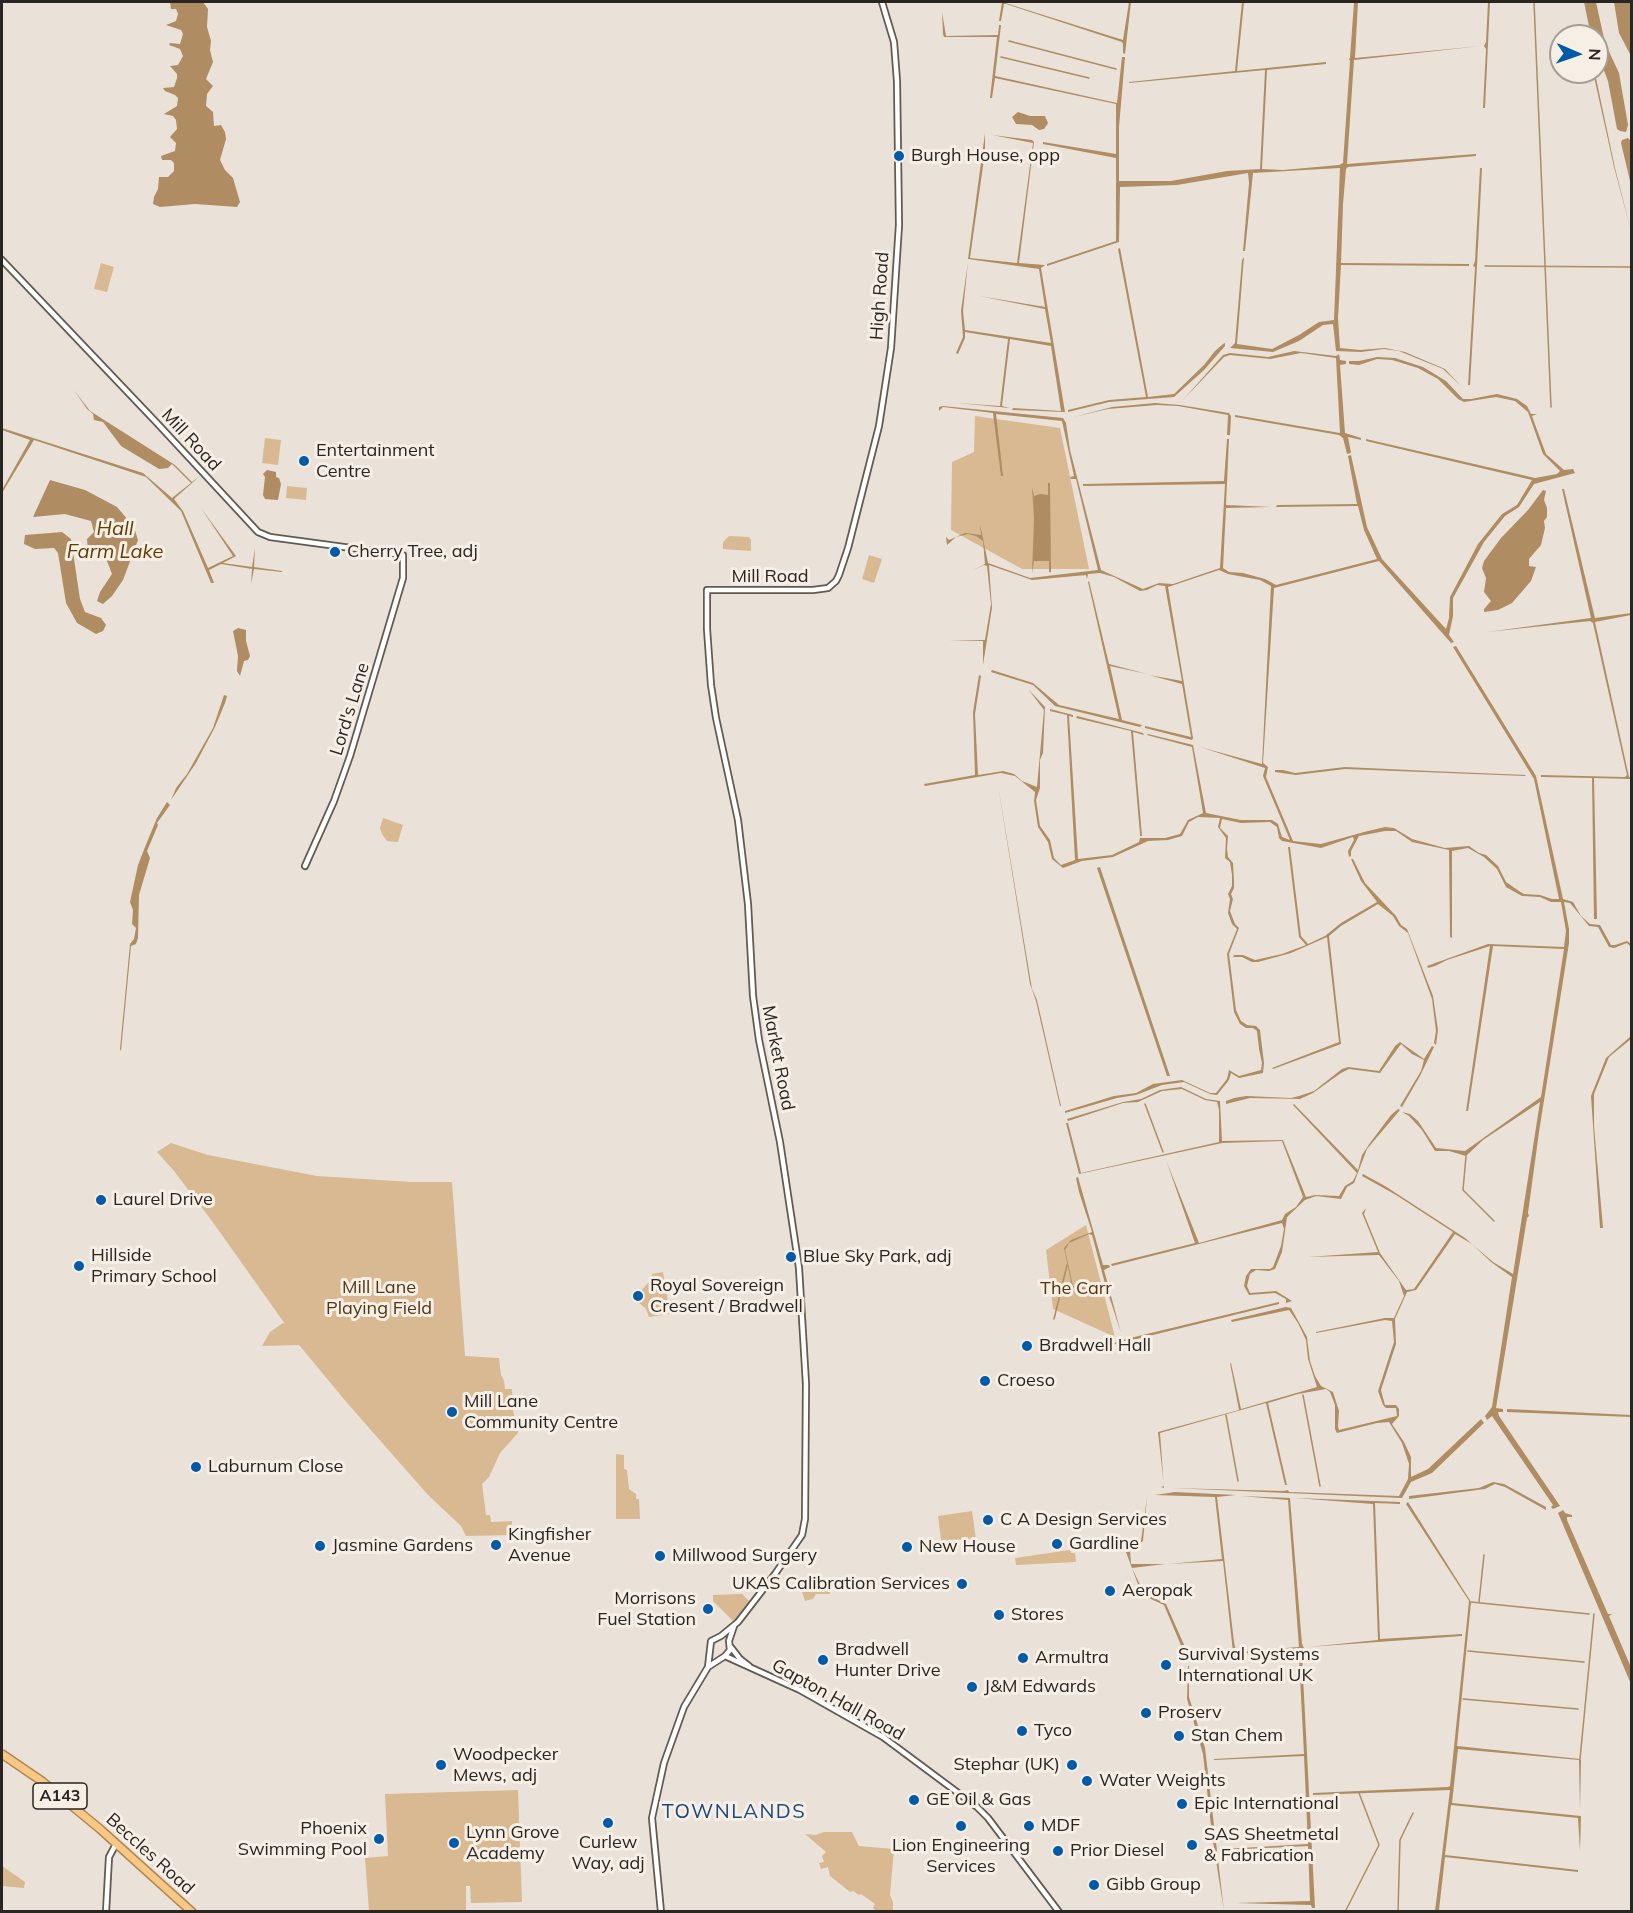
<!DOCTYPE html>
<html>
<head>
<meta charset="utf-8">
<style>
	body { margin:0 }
	#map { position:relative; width:1633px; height:1913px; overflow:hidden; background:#eae2d9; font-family:Mulish,sans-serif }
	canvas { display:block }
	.frame { position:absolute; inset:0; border:3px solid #282522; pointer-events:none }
	.north { position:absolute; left:1549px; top:24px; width:60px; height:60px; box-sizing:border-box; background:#f7efe6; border:2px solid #a49e98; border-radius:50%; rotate:92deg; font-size:16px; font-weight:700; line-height:24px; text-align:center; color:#282522 }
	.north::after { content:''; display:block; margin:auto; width:21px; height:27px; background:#015aa7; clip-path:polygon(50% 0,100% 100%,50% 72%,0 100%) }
</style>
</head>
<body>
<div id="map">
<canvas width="1633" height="1913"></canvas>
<div class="frame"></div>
<div class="north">N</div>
</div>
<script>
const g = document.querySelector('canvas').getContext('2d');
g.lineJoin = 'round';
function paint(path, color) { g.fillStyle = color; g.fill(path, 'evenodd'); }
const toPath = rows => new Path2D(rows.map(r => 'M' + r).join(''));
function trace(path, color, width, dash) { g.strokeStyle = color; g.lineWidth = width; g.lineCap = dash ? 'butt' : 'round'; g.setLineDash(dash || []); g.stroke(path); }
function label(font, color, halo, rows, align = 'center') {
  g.font = font + ' Mulish,sans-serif'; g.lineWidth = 6; g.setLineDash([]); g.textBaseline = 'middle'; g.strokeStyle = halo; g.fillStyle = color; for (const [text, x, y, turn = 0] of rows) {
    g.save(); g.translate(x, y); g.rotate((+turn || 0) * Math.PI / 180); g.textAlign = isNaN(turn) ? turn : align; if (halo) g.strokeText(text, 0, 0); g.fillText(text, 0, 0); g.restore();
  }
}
paint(toPath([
	[101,263,114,267,107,292,94,289],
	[975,416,1060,428,1089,569,1022,569,951,530,952,462,974,452],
	[265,438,281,440,278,465,262,463],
	[287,486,307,488,306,500,286,498],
	[729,536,749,537,751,540,751,551,723,549,723,542],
	[869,555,882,559,874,583,862,579],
	[383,818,403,825,398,842,387,841,382,834,380,828],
	[171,1143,208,1155,317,1176,411,1182,452,1182,465,1356,499,1358,501,1375,504,1380,505,1389,512,1389,513,1410,518,1433,500,1453,489,1477,482,1484,486,1515,490,1515,491,1522,512,1521,511,1535,466,1536,461,1526,428,1495,348,1404,299,1345,262,1346,270,1332,283,1323,285,1324,212,1221,174,1171,157,1152],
	[1086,1225,1115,1337,1053,1309,1046,1250],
	[663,1272,670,1314,649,1317,646,1309,634,1298,650,1281,652,1274],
	[616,1454,624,1455,624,1469,627,1470,629,1489,636,1494,636,1499,639,1499,640,1519,616,1519],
	[972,1511,976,1539,941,1540,938,1516],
	[1070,1550,1071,1553,1075,1553,1076,1562,1016,1565,1015,1558],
	[812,1578,826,1579,826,1582,830,1584,830,1594,816,1594,813,1599,805,1601,802,1592],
	[742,1594,751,1603,735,1623,713,1601,713,1595],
	[518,1790,522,1902,471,1903,470,1886,466,1886,466,1911,369,1911,365,1858,388,1856,385,1794],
	[824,1832,852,1832,859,1846,894,1849,890,1895,893,1902,893,1911,876,1911,873,1908,875,1904,861,1894,859,1895,853,1891,850,1892,830,1876,828,1867,821,1869,819,1863,824,1862,822,1856,826,1852,805,1834,816,1835],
	[2,1866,25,1882,24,1888,2,1886]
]), '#d9b991');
paint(toPath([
	[170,2,203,2,208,9,207,27,211,41,210,50,213,62,206,79,213,86,207,94,206,106,213,112,214,126,221,125,225,132,226,139,220,160,225,170,233,178,240,202,237,207,195,204,160,207,153,204,154,197,158,189,159,177,168,177,174,171,174,163,171,160,162,160,161,156,175,151,176,143,170,137,177,129,176,120,173,116,164,114,177,106,178,98,175,95,165,91,163,88,174,87,177,78,177,74,170,66,178,65,183,56,180,49,169,45,170,43,180,44,183,34,181,30,166,25,176,21,178,14,176,9,171,9],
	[1002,2,1123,40,1129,2,1131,2,1125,54,1123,53,1123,44,1122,42,1006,4,1004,4,1001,21,999,21],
	[1242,2,1244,2,1237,71,1326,62,1326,64,1267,70,1262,169,1283,170,1339,165,1343,163,1350,61,1349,59,1350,58,1354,2,1358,2,1355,58,1481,46,1354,60,1347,164,1476,154,1476,156,1348,167,1346,169,1343,204,1341,263,1469,264,1469,266,1341,265,1338,318,1340,348,1360,350,1385,348,1405,352,1445,369,1461,386,1443,369,1399,351,1384,349,1361,352,1336,351,1333,324,1323,325,1299,341,1273,352,1230,348,1235,343,1242,260,1244,257,1237,344,1272,349,1299,335,1319,322,1334,320,1340,168,1253,173,1245,251,1243,251,1249,183,1248,173,1177,185,1120,187,1119,242,1047,266,1047,264,1116,241,1116,158,1043,144,1043,142,1116,154,1116,104,995,78,992,98,990,98,997,37,944,37,943,34,942,12,946,36,998,35,999,25,1001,25,995,76,1117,103,1122,57,1125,57,1119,127,1119,181,1171,181,1227,171,1260,169,1265,70,1129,83,1129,82,1235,71],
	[1488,2,1490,2,1485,108,1483,108,1486,49,1484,46,1486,42],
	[1584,2,1596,2,1605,43,1619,73,1628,125,1626,132,1620,131,1617,129,1608,81,1597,52,1597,36,1591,36],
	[1614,2,1631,2,1631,56,1619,33],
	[1593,72,1596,78,1615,168,1631,231,1614,167],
	[1018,112,1030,116,1045,116,1048,123,1044,129,1039,130,1032,125,1016,124,1012,117],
	[985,133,985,152,970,258,1017,263,1033,143,992,135,1032,140,1034,142,1019,263,1045,265,1041,268,1065,412,1012,410,1013,408,1061,411,1051,346,1010,339,1002,406,1010,408,957,403,1000,406,1008,339,965,332,965,338,958,354,956,353,963,337,961,311,968,262,963,311,965,330,1051,343,1045,309,979,296,1045,307,1039,269,968,259],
	[1628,138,1631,141,1631,185,1621,143,1622,140],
	[1480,168,1482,168,1477,266,1470,385,1468,385,1475,267,1473,266,1475,261],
	[1120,248,1148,397,1174,394,1204,365,1215,351,1223,344,1225,343,1225,346,1204,370,1174,397,1109,402,1068,412,1068,410,1109,400,1146,397,1118,249],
	[1294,351,1336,356,1339,354,1340,360,1346,361,1346,364,1340,365,1345,433,1361,438,1361,440,1348,437,1351,453,1347,454,1343,438,1339,435,1235,417,1235,415,1340,433,1336,358,1301,353,1270,359,1230,355,1224,357,1182,401,1223,355,1230,353,1268,357],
	[1377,357,1395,358,1423,367,1446,381,1463,399,1471,399,1497,394,1517,399,1527,406,1531,414,1537,414,1532,416,1533,419,1546,454,1564,470,1573,469,1575,473,1534,484,1519,507,1505,516,1484,542,1453,598,1453,616,1449,635,1454,642,1451,643,1379,561,1274,588,1263,763,1268,767,1266,777,1293,841,1321,844,1364,832,1385,827,1394,828,1412,839,1445,848,1469,846,1479,853,1486,855,1498,866,1506,882,1519,891,1524,894,1540,895,1552,899,1559,899,1534,779,1453,647,1456,646,1536,776,1563,899,1573,902,1581,916,1590,924,1600,925,1611,945,1615,945,1627,941,1631,944,1631,947,1627,943,1614,948,1609,947,1598,927,1589,926,1570,903,1564,902,1569,929,1569,943,1539,1132,1528,1213,1529,1216,1527,1218,1496,1408,1503,1409,1503,1412,1498,1412,1499,1416,1560,1506,1553,1509,1551,1507,1553,1505,1492,1416,1487,1420,1485,1416,1492,1407,1512,1277,1491,1262,1472,1244,1455,1234,1416,1290,1407,1292,1395,1319,1396,1344,1381,1390,1385,1405,1396,1405,1399,1409,1399,1416,1392,1424,1404,1442,1411,1457,1411,1477,1428,1469,1481,1419,1484,1423,1432,1473,1411,1482,1402,1498,1171,1488,1284,1491,1288,1490,1289,1492,1399,1496,1408,1479,1409,1464,1402,1443,1389,1422,1377,1423,1337,1433,1335,1429,1335,1405,1330,1392,1326,1389,1298,1394,1268,1403,1287,1485,1285,1485,1266,1403,1160,1433,1164,1488,1161,1487,1164,1486,1158,1432,1239,1410,1230,1363,1231,1363,1241,1409,1317,1387,1308,1359,1306,1340,1298,1323,1289,1310,1232,1322,1231,1320,1286,1307,1291,1308,1307,1337,1310,1361,1315,1376,1321,1386,1333,1392,1339,1411,1338,1426,1339,1430,1397,1416,1396,1408,1386,1408,1383,1405,1378,1391,1394,1342,1392,1321,1385,1320,1316,1333,1316,1332,1385,1318,1394,1318,1404,1296,1399,1281,1379,1255,1308,1257,1378,1252,1362,1213,1366,1208,1364,1214,1380,1253,1406,1290,1414,1289,1453,1232,1396,1195,1362,1176,1363,1174,1385,1186,1465,1238,1493,1262,1513,1274,1540,1102,1483,1140,1466,1156,1449,1151,1435,1151,1422,1130,1409,1116,1402,1112,1410,1114,1418,1121,1436,1148,1465,1151,1541,1097,1564,949,1493,946,1468,1111,1466,1111,1490,946,1447,960,1435,966,1428,968,1427,966,1488,944,1564,947,1566,931,1561,902,1551,902,1540,897,1522,896,1506,887,1497,869,1484,857,1468,848,1452,851,1452,938,1450,937,1449,850,1412,842,1396,831,1385,831,1359,836,1351,851,1351,856,1349,857,1348,851,1354,840,1353,837,1321,848,1282,841,1279,838,1277,827,1270,822,1241,823,1222,819,1220,828,1228,836,1227,849,1228,857,1233,863,1234,881,1234,888,1231,894,1233,899,1230,911,1235,924,1239,928,1229,954,1236,1010,1241,1021,1247,1025,1256,1026,1260,1030,1264,1063,1263,1073,1239,1078,1231,1073,1229,1080,1217,1095,1210,1094,1184,1082,1162,1085,1136,1095,1117,1098,1065,1113,1065,1111,1114,1096,1136,1093,1153,1084,1182,1080,1210,1093,1216,1093,1227,1079,1229,1070,1239,1076,1261,1070,1262,1063,1259,1049,1257,1031,1253,1028,1246,1028,1240,1024,1234,1012,1227,954,1237,929,1232,924,1228,913,1230,899,1228,894,1232,886,1232,875,1230,862,1225,858,1226,838,1218,827,1220,818,1198,817,1189,822,1182,836,1168,840,1148,841,1113,857,1082,861,1063,868,1052,859,1048,842,1038,827,1034,801,1035,792,1015,776,1001,773,925,786,924,784,975,775,973,712,979,675,981,676,975,714,978,775,1003,771,1014,774,1022,781,1037,787,1044,710,1028,689,1045,707,1043,753,1040,760,1040,788,1036,800,1040,826,1050,840,1054,858,1061,865,1075,860,1067,715,1050,711,1050,709,1073,715,1073,717,1069,716,1078,859,1112,855,1139,842,1140,838,1165,838,1180,834,1188,820,1203,813,1192,747,1147,735,1148,734,1193,745,1206,813,1241,820,1272,820,1278,824,1282,837,1290,840,1263,776,1265,768,1200,747,1262,764,1271,586,1260,580,1228,574,1219,570,1168,587,1193,738,1192,740,1145,728,1145,726,1191,737,1182,684,1149,675,1182,681,1165,586,1157,585,1147,590,1140,591,1114,577,1100,573,1088,574,1087,579,1086,575,1032,580,989,565,992,608,983,665,983,641,949,640,985,640,991,604,987,566,984,565,971,571,985,564,983,541,976,536,968,534,956,537,947,545,946,537,949,540,965,533,981,535,980,524,988,563,1030,578,1098,570,1076,479,1071,479,1070,477,1074,476,1062,421,996,414,1003,476,1001,476,993,413,943,407,939,411,939,407,943,406,1063,418,1066,423,1070,450,1101,570,1143,589,1159,583,1173,584,1220,568,1225,484,1083,486,1083,484,1224,481,1227,439,1229,439,1226,505,1271,507,1226,508,1223,568,1229,572,1243,573,1265,579,1276,585,1377,559,1364,530,1358,506,1276,507,1277,505,1357,504,1348,456,1351,455,1367,527,1382,559,1446,629,1449,618,1450,597,1478,544,1502,514,1517,505,1532,480,1366,441,1366,439,1535,478,1557,474,1560,471,1543,454,1528,412,1515,401,1496,397,1464,402,1458,399,1438,379,1418,368,1392,360,1377,359,1359,365,1349,364,1349,361,1359,361],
	[74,390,90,411,175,465,192,482,200,476,174,499,183,511,208,568,233,556,201,508,236,556,223,563,252,567,255,548,254,567,282,571,282,572,254,569,251,584,252,569,221,564,209,570,214,583,211,583,181,511,146,477,34,440,2,493,2,490,30,440,2,430,2,428,143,473,172,498,191,483,172,464,168,468,159,469,121,446,103,422,94,420,93,414,87,409],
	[1155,403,1180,405,1229,413,1231,416,1230,435,1227,435,1228,415,1178,406,1157,405,1108,409,1074,417,1112,407],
	[267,470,276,472,276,477,279,478,281,484,278,500,265,499,263,495,265,477,263,474],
	[50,480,85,490,117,507,134,527,138,540,123,580,112,596,103,604,97,601,100,592,112,574,107,561,88,552,87,539,94,532,91,521,65,514,33,517],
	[1048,483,1050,483,1051,572,1049,572,1049,561,1034,561,1032,574,1034,518,1032,487,1034,496,1040,494,1048,495],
	[1562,489,1564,489,1595,618,1631,613,1631,615,1595,622,1629,777,1632,777,1631,779,1594,778,1597,919,1594,919,1592,778,1544,777,1541,777,1541,775,1625,777,1627,775,1593,623,1590,621,1487,632,1591,618],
	[1543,490,1546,491,1544,500,1547,508,1547,517,1544,521,1545,528,1541,545,1529,559,1529,566,1536,567,1531,581,1512,603,1498,610,1484,612,1484,609,1491,601,1484,592,1486,578,1482,568,1484,561,1501,538,1528,510],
	[62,532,71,539,80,599,85,612,101,618,106,625,103,631,96,634,77,623,66,603,58,553,54,548,35,549,24,544,25,535],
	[1089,581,1109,664,1147,674,1110,666,1122,720,1142,725,1140,727,1055,706,1033,685,991,672,992,670,1033,683,1059,705,1119,719,1088,582],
	[238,628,246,630,246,641,250,656,248,660,244,661,240,676,237,671,238,656,233,631],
	[224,695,227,696,225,703,215,727,196,763,171,800,176,788,187,774,213,728],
	[1077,716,1143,733,1144,735,1133,732,1142,836,1140,836,1140,834,1131,731,1076,718],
	[1345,767,1430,771,1526,775,1525,776,1345,769,1296,775,1275,772,1275,770,1283,770,1295,773],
	[997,779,1032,989,1037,1000,1061,1106,1060,1106,1036,1001,1030,984],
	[167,802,170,805,157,823,158,825,147,851,150,858,139,895,138,938,136,944,131,946,121,1051,120,1049,130,944,134,939,136,928,132,924,133,910,130,902,138,865,147,842,157,818],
	[1288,847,1290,847,1301,936,1308,944,1325,936,1341,923,1377,902,1361,881,1351,859,1353,859,1365,883,1396,916,1401,925,1407,929,1433,996,1438,1030,1436,1045,1434,1043,1436,1031,1432,999,1408,933,1399,926,1393,916,1378,904,1341,926,1329,936,1341,1044,1273,1069,1272,1068,1339,1042,1327,937,1291,953,1258,962,1252,962,1242,957,1233,957,1234,955,1243,955,1255,960,1282,954,1306,945,1299,937],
	[1100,867,1170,1076,1167,1076,1097,868],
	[1631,1036,1631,1039,1609,1057,1594,1094,1594,1126,1603,1228,1600,1228,1591,1096,1606,1058],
	[1400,1042,1424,1059,1432,1046,1434,1047,1420,1076,1402,1107,1400,1106,1421,1071,1424,1060,1412,1054,1401,1044,1380,1073,1349,1069,1341,1073,1313,1093,1300,1099,1250,1098,1226,1104,1226,1101,1234,1098,1246,1096,1291,1098,1299,1096,1314,1091,1342,1069,1348,1067,1379,1071,1395,1046],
	[1181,1087,1206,1099,1220,1101,1222,1141,1283,1140,1306,1197,1315,1195,1339,1196,1345,1186,1353,1181,1357,1173,1293,1105,1294,1104,1358,1170,1362,1155,1370,1143,1391,1115,1398,1109,1400,1110,1367,1149,1354,1183,1347,1187,1341,1199,1316,1196,1305,1200,1287,1217,1282,1252,1275,1269,1269,1271,1256,1270,1250,1274,1247,1286,1250,1293,1276,1291,1292,1301,1286,1303,1286,1299,1275,1293,1249,1295,1244,1286,1246,1276,1251,1269,1270,1269,1273,1267,1281,1246,1284,1229,1282,1223,1112,1266,1111,1264,1195,1243,1166,1160,1199,1243,1282,1220,1285,1214,1296,1207,1303,1197,1282,1141,1222,1143,1079,1174,1066,1123,1068,1123,1081,1173,1219,1142,1219,1110,1217,1102,1205,1100,1182,1089,1162,1091,1138,1102,1123,1103,1068,1121,1067,1119,1123,1102,1141,1099,1160,1090],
	[1078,1177,1103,1265,1109,1265,1110,1267,1104,1270,1121,1333,1108,1293,1073,1288,1072,1286,1064,1248,1071,1240,1092,1232,1079,1192,1076,1178],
	[1089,1234,1092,1235,1107,1291,1073,1286,1065,1250,1069,1243],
	[1279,1302,1279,1304,1108,1346,1103,1349,1083,1353,1102,1348,1122,1340],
	[1507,1409,1631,1415,1631,1417,1507,1412],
	[1493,1482,1504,1484,1546,1507,1546,1510,1505,1487,1495,1484,1485,1489,1409,1499,1409,1496,1479,1488],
	[1175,1492,1236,1495,1217,1497,1234,1642,1236,1652,1299,1647,1288,1500,1241,1496,1290,1498,1302,1644,1304,1648,1301,1649,1302,1652,1299,1652,1297,1649,1190,1658,1188,1662,1164,1605,1142,1595,1126,1552,1128,1548,1141,1541,1147,1497,1143,1541,1130,1550,1131,1564,1165,1564,1132,1568,1144,1593,1166,1604,1189,1656,1233,1652,1223,1561,1169,1564,1222,1559,1215,1497,1155,1495],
	[1295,1498,1400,1502,1400,1504,1375,1503,1380,1639,1462,1634,1462,1636,1308,1647,1378,1640,1373,1504],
	[1408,1502,1471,1602,1457,1746,1580,1759,1581,1760,1580,1810,1579,1760,1458,1749,1452,1803,1581,1816,1580,1851,1578,1818,1451,1805,1445,1855,1578,1870,1578,1872,1445,1857,1439,1910,1451,1911,1435,1911,1450,1790,1313,1795,1313,1793,1448,1787,1450,1786,1469,1601,1406,1504],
	[1563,1510,1565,1513,1572,1515,1572,1517,1567,1517,1567,1520,1608,1614,1612,1614,1609,1616,1630,1665,1631,1665,1631,1684,1558,1513],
	[1299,1657,1302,1657,1315,1908,1312,1908,1311,1905,1235,1903,1310,1901,1308,1846,1224,1850,1224,1849,1308,1844,1304,1756,1214,1760,1214,1759,1304,1754],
	[1188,1666,1189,1666,1189,1697,1205,1748,1224,1911,1212,1835,1203,1754,1187,1699]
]), '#af8c62');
trace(toPath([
	[1534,2,1551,407],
	[1009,41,1116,69],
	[1001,57,1089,78],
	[1485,266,1632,267],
	[1145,1104,1163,1152],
	[1466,1156,1463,1190,1494,1221],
	[1054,1319,1067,1265],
	[1303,1395,1320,1486],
	[1226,1415,1238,1481],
	[1471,1602,1589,1614],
	[1479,1602,1484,1555],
	[1468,1651,1584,1662],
	[1463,1699,1578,1709],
	[1580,1759,1594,1614],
	[1345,1912,1379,1845,1359,1793],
	[1398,1912,1400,1840,1413,1813]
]), '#af8c62', 1.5);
const tertiary = toPath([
	[2,260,156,422,258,532,270,537,403,555,403,578,350,756,334,801,305,866],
	[730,1646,740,1659,749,1666],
	[725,1656,800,1690,883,1737,977,1807,988,1818,1059,1912],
	[708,1667,711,1641,721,1636,738,1622,775,1574,802,1535,805,1519,806,1384,799,1268,780,1142,759,1040,753,996,748,904,738,820,716,718,711,685,707,629,707,590,813,590,828,588,836,581,839,575,848,548,879,426,891,348,899,225,897,81,894,42,882,2],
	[106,1912,109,1857,116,1844],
	[661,1912,652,1818,664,1763,684,1707,708,1667,725,1656,730,1650,729,1641,734,1626]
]);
const trunk = toPath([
	[2,1754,43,1782,100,1829,192,1912]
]);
trace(tertiary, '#615a52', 8);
trace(trunk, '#af8650', 10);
trace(tertiary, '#fff', 4.5);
trace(trunk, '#fac886', 7);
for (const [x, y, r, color] of [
	[899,156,6,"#015aa7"],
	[304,461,6,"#015aa7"],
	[335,552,6,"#015aa7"],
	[101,1200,6,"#015aa7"],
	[791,1257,6,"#015aa7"],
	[79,1266,6,"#015aa7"],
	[638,1296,6,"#015aa7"],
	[1027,1346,6,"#015aa7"],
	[985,1381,6,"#015aa7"],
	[452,1412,6,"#015aa7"],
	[196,1467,6,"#015aa7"],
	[988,1520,6,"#015aa7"],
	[1057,1544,6,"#015aa7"],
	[496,1545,6,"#015aa7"],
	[320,1546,6,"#015aa7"],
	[907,1547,6,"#015aa7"],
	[660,1556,6,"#015aa7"],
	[962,1584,6,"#015aa7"],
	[1110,1591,6,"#015aa7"],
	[708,1609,6,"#015aa7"],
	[999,1615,6,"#015aa7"],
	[1023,1658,6,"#015aa7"],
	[823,1660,6,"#015aa7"],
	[1166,1665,6,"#015aa7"],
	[972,1687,6,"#015aa7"],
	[1146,1713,6,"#015aa7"],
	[1022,1731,6,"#015aa7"],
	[1179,1736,6,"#015aa7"],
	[441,1765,6,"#015aa7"],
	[1072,1765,6,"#015aa7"],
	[1087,1781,6,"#015aa7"],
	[914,1800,6,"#015aa7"],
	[1182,1804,6,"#015aa7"],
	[608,1823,6,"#015aa7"],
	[961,1826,6,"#015aa7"],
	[1029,1826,6,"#015aa7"],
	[379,1839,6,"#015aa7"],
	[454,1843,6,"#015aa7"],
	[1192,1845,6,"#015aa7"],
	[1058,1851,6,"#015aa7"],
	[1094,1885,6,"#015aa7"]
]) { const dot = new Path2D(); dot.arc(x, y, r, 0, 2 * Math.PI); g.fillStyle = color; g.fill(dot); trace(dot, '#f7efe6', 2); }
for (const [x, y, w] of [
	[60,1796,54]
]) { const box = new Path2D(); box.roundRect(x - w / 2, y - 13, w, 26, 4.5); g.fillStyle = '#f7efe6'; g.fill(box); trace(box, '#282522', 1.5); }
label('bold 16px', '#282522', null, [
	["A143",60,1796]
]);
label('18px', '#282522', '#f7efe6', [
	["Burgh House, opp",911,156],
	["Entertainment",316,451],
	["Centre",316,472],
	["Cherry Tree, adj",347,552],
	["Laurel Drive",113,1200],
	["Hillside",91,1256],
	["Primary School",91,1277],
	["Blue Sky Park, adj",803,1257],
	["Royal Sovereign",650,1286],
	["Cresent / Bradwell",650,1307],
	["Bradwell Hall",1039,1346],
	["Croeso",997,1381],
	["Mill Lane",464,1402],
	["Community Centre",464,1423],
	["Laburnum Close",208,1467],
	["C A Design Services",1000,1520],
	["Kingfisher",508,1535],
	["Avenue",508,1556],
	["Gardline",1069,1544],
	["Jasmine Gardens",332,1546],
	["New House",919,1547],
	["Millwood Surgery",672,1556],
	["UKAS Calibration Services",950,1584,"right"],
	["Aeropak",1122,1591],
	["Morrisons",696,1599,"right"],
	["Fuel Station",696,1620,"right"],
	["Stores",1011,1615],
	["Bradwell",835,1650],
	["Hunter Drive",835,1671],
	["Survival Systems",1178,1655],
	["International UK",1178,1676],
	["Armultra",1035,1658],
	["J&M Edwards",984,1687],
	["Proserv",1158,1713],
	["Tyco",1034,1731],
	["Stan Chem",1191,1736],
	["Woodpecker",453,1755],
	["Mews, adj",453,1776],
	["Stephar (UK)",1060,1765,"right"],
	["Water Weights",1099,1781],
	["GE Oil & Gas",926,1800],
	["Epic International",1194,1804],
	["MDF",1041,1826],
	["Phoenix",367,1829,"right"],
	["Swimming Pool",367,1850,"right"],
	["Lynn Grove",466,1833],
	["Academy",466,1854],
	["SAS Sheetmetal",1204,1835],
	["& Fabrication",1204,1856],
	["Curlew",608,1843,"center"],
	["Way, adj",608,1864,"center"],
	["Lion Engineering",961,1846,"center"],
	["Services",961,1867,"center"],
	["Prior Diesel",1070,1851],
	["Gibb Group",1106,1885]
], 'left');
label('18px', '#282522', '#f7efe6', [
	["High Road",880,296,-86],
	["Mill Road",191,440,47],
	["Mill Road",770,577],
	["Lord's Lane",350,709,-73],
	["Market Road",778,1058,79],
	["Gapton Hall Road",838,1700,29],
	["Beccles Road",150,1854,42]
]);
label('18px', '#503714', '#f7efe6', [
	["Mill Lane",379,1288],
	["Playing Field",379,1309],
	["The Carr",1076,1289]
]);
label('italic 20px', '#5e3c02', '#f7efe6', [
	["Hall",115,529],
	["Farm Lake",115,552]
]);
g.letterSpacing = '1.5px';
label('20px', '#1a497c', '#f7efe6', [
	["TOWNLANDS",734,1812]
]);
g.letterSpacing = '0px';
</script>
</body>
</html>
